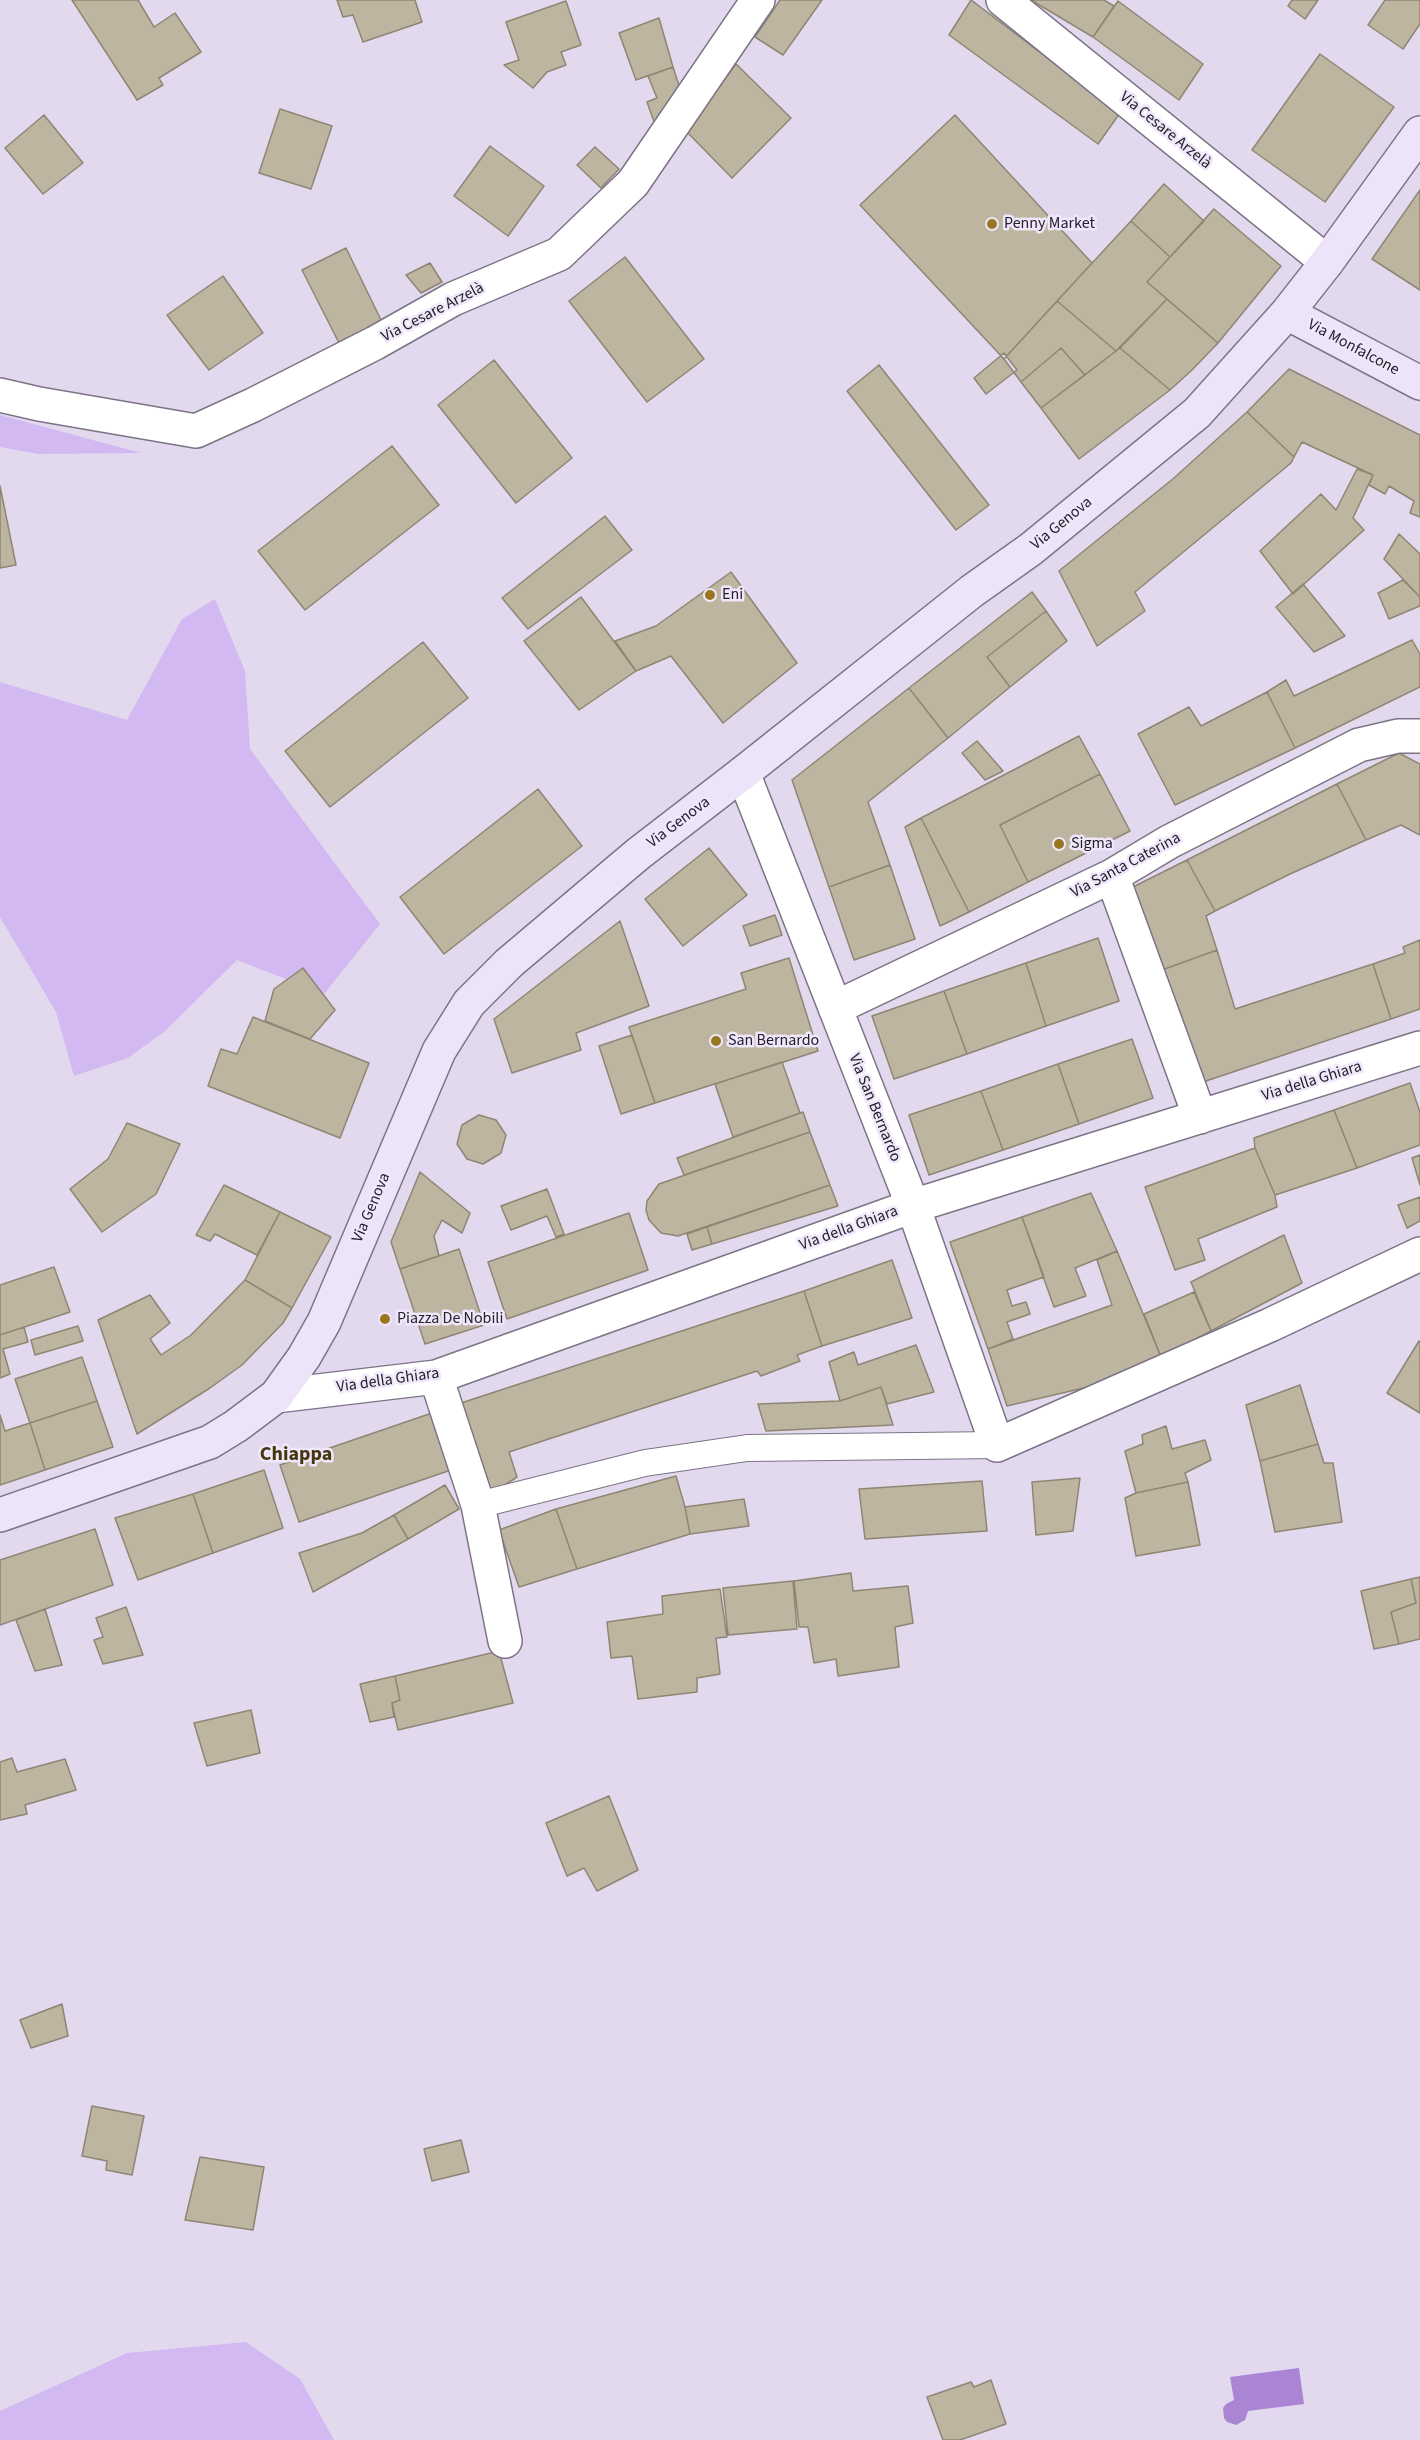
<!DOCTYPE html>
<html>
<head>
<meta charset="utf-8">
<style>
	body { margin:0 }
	canvas { display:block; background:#e2d9ee }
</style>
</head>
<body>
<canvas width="1420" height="2440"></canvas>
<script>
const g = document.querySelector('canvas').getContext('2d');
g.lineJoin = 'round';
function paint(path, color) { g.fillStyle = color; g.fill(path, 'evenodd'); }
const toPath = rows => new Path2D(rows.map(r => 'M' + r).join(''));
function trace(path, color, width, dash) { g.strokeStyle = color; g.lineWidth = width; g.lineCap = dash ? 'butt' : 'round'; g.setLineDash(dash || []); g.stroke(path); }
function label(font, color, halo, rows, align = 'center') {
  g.font = font + ' "Source Sans 3",sans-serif'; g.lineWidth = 5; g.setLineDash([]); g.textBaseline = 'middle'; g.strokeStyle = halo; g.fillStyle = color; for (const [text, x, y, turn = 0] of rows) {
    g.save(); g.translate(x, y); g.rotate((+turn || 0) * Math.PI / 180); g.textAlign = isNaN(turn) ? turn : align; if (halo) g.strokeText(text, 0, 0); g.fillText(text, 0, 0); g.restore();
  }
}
paint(toPath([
	[0,415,141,453,38,454,0,447],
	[215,599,245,671,250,749,380,924,324,994,237,960,164,1032,128,1058,74,1076,56,1012,0,917,0,682,127,720,182,619],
	[246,2342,300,2379,334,2440,0,2440,0,2411,127,2353]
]), '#d2b9f1');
paint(toPath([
	[1299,2368,1304,2404,1248,2411,1245,2420,1236,2425,1227,2422,1224,2418,1223,2408,1226,2404,1234,2400,1230,2377]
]), '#aa85d4');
const building = toPath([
	[72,0,138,0,154,27,175,13,201,52,159,78,163,85,137,100,72,0],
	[337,0,415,0,422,22,363,42,353,15,343,17,337,0],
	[780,0,822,0,783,55,755,37,780,0],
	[971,0,1120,113,1098,144,949,35,971,0],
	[1031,0,1104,0,1114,6,1093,37,1031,0],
	[1292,0,1318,0,1305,19,1288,6,1292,0],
	[1385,0,1420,0,1420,24,1403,49,1368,25,1385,0],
	[566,1,581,45,561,52,566,65,547,72,533,88,504,65,519,60,506,22,566,1],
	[1118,1,1203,64,1179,100,1093,37,1118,1],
	[659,18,673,67,636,80,619,33,659,18],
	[1320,54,1394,107,1325,202,1252,150,1320,54],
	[736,64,791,118,732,178,686,131,736,64],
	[673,67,683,98,657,130,647,102,657,98,648,76,673,67],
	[280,109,332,126,311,189,259,173,280,109],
	[44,115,83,163,43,194,5,148,44,115],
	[955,115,1092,263,1004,359,860,205,955,115],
	[490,146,544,186,508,236,454,196,490,146],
	[595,147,619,169,601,188,577,165,595,147],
	[1164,184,1204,221,1170,257,1131,221,1164,184],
	[1420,190,1420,290,1372,259,1420,190],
	[1214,209,1281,266,1218,343,1147,282,1214,209],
	[1131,221,1170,257,1147,282,1167,299,1116,351,1057,301,1131,221],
	[346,248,382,322,339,343,302,270,346,248],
	[625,257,704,359,647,402,569,301,625,257],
	[430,263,442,282,421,293,406,275,430,263],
	[223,276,263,333,209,370,167,315,223,276],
	[1167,299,1218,343,1192,370,1170,390,1120,348,1167,299],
	[1057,301,1116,351,1085,375,1061,348,1021,382,1004,359,1057,301],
	[1061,348,1085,375,1041,408,1021,382,1061,348],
	[1120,348,1170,390,1079,459,1041,408,1120,348],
	[1004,353,1017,370,986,394,974,378,1004,353],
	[494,360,572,458,516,503,438,405,494,360],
	[879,365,989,505,956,530,847,391,879,365],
	[1289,369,1420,435,1420,517,1410,513,1414,501,1389,486,1385,494,1369,485,1373,475,1302,442,1294,457,1247,412,1289,369],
	[1247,412,1294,457,1291,463,1135,592,1145,611,1097,646,1059,571,1174,478,1247,412],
	[392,446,439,505,305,610,258,551,392,446],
	[1357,469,1373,475,1353,518,1364,530,1293,594,1260,551,1321,494,1336,510,1357,469],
	[0,486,16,565,0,568,0,486],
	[605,516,632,550,528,629,502,598,605,516],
	[1399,534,1420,554,1420,597,1384,559,1399,534],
	[731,572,797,663,723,723,671,656,636,671,615,641,656,626,731,572],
	[1403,580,1420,597,1420,606,1389,619,1378,593,1403,580],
	[1303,584,1345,636,1314,652,1276,607,1303,584],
	[1032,592,1046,611,987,657,1010,687,948,738,909,688,1032,592],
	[581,597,636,671,579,710,524,641,581,597],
	[1046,611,1067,641,1010,687,987,657,1046,611],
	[1412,640,1420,654,1420,687,1295,748,1267,692,1286,680,1294,696,1412,640],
	[423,642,468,698,330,807,285,751,423,642],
	[909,688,948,738,868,802,890,865,829,887,792,780,909,688],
	[1267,692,1295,748,1175,805,1138,734,1189,707,1201,726,1267,692],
	[1079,736,1100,774,1000,825,1028,882,969,912,921,818,1079,736],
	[977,741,1003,771,985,780,962,753,977,741],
	[1399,753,1420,764,1420,835,1401,825,1366,840,1337,784,1399,753],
	[1100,774,1130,831,1028,882,1000,825,1100,774],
	[1337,784,1366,840,1290,874,1215,911,1187,860,1337,784],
	[538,789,582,846,444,954,400,897,538,789],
	[921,818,969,912,940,926,905,827,921,818],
	[709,848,747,895,683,946,645,899,709,848],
	[1187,860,1215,911,1206,916,1217,950,1162,970,1133,887,1187,860],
	[890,865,915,939,854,960,829,887,890,865],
	[775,915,782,935,750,946,743,926,775,915],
	[620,921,649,1006,576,1033,581,1050,512,1073,494,1019,620,921],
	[1098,938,1119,1001,1046,1026,1026,963,1098,938],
	[1420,940,1420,1009,1391,1019,1373,964,1405,953,1403,947,1420,940],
	[1217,950,1235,1009,1373,964,1391,1019,1200,1083,1162,970,1217,950],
	[789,958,818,1051,655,1103,629,1027,746,989,741,973,789,958],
	[1026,963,1046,1026,967,1054,944,991,1026,963],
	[303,968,335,1010,310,1039,265,1021,274,989,303,968],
	[944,991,967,1054,894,1079,872,1016,944,991],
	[253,1017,369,1063,340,1138,208,1086,221,1049,237,1054,253,1017],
	[632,1035,655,1103,621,1114,599,1046,632,1035],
	[1132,1039,1153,1098,1079,1124,1058,1064,1132,1039],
	[782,1062,800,1113,733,1137,715,1084,782,1062],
	[1058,1064,1079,1124,1003,1150,981,1091,1058,1064],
	[1410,1083,1420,1112,1420,1145,1357,1168,1334,1110,1410,1083],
	[981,1091,1003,1150,929,1175,909,1115,981,1091],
	[1334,1110,1357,1168,1275,1195,1255,1148,1254,1138,1334,1110],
	[803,1112,810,1132,684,1175,677,1158,803,1112],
	[479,1115,496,1120,506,1135,501,1153,483,1164,467,1159,457,1144,462,1125,479,1115],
	[127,1123,180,1144,156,1194,102,1232,70,1189,108,1159,127,1123],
	[810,1132,830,1185,678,1236,661,1233,649,1220,646,1210,647,1201,659,1184,810,1132],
	[1255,1148,1275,1195,1277,1207,1198,1239,1205,1260,1175,1270,1145,1187,1255,1148],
	[1420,1155,1420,1185,1412,1158,1420,1155],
	[420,1172,470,1213,462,1233,442,1220,434,1236,439,1256,400,1269,391,1242,420,1172],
	[224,1185,280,1212,257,1255,215,1234,210,1241,196,1235,224,1185],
	[830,1185,838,1206,712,1244,707,1227,830,1185],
	[547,1189,564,1234,556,1237,547,1216,511,1230,501,1206,547,1189],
	[1091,1193,1117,1251,1075,1268,1086,1296,1054,1307,1022,1217,1091,1193],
	[1420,1197,1420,1221,1407,1228,1398,1205,1420,1197],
	[280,1212,331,1237,292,1308,245,1280,280,1212],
	[629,1213,648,1270,507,1319,488,1262,629,1213],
	[1022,1217,1044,1277,1007,1290,1012,1306,1026,1302,1030,1314,1007,1322,1013,1339,988,1349,950,1242,1022,1217],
	[707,1227,712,1244,692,1250,687,1234,707,1227],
	[1284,1235,1302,1283,1211,1331,1191,1282,1284,1235],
	[459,1249,484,1325,425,1344,400,1269,459,1249],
	[1117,1251,1161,1357,1092,1386,1007,1406,988,1349,1112,1305,1097,1260,1117,1251],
	[892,1260,912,1318,822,1346,804,1291,892,1260],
	[54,1267,70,1312,0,1335,0,1285,54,1267],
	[245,1280,292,1308,283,1323,242,1365,210,1388,137,1434,98,1320,150,1295,170,1323,150,1339,161,1355,191,1335,245,1280],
	[804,1291,822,1346,797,1355,800,1361,761,1376,757,1371,509,1452,517,1477,491,1494,461,1403,804,1291],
	[1194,1292,1211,1331,1161,1357,1144,1314,1194,1292],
	[78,1326,83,1341,35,1355,31,1340,78,1326],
	[24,1327,28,1342,3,1349,10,1374,0,1378,0,1335,24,1327],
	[1419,1341,1420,1342,1420,1413,1387,1393,1419,1341],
	[916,1345,934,1392,887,1404,881,1387,840,1401,829,1362,854,1352,858,1365,916,1345],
	[82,1357,97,1401,30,1423,15,1379,82,1357],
	[1300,1385,1318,1444,1260,1461,1246,1405,1300,1385],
	[881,1387,893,1425,766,1431,758,1404,840,1401,881,1387],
	[97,1401,113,1447,45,1470,30,1423,97,1401],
	[432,1413,451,1470,299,1522,280,1465,432,1413],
	[0,1415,5,1431,30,1423,45,1470,0,1485,0,1415],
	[1166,1426,1172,1449,1205,1440,1211,1460,1185,1473,1188,1482,1136,1493,1125,1451,1143,1444,1142,1435,1166,1426],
	[1318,1444,1324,1463,1333,1463,1342,1522,1275,1532,1260,1461,1318,1444],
	[264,1470,283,1528,213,1553,193,1494,264,1470],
	[676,1476,685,1507,690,1534,577,1569,556,1509,676,1476],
	[1080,1478,1073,1531,1036,1535,1032,1482,1080,1478],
	[982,1481,987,1531,865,1539,859,1489,982,1481],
	[1188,1482,1200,1545,1136,1556,1125,1498,1136,1493,1188,1482],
	[445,1485,459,1509,408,1539,394,1515,445,1485],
	[193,1494,213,1553,138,1580,115,1518,193,1494],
	[744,1499,749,1526,690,1534,685,1507,744,1499],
	[556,1509,577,1569,519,1587,499,1530,556,1509],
	[394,1515,408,1539,313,1592,299,1553,362,1533,394,1515],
	[95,1529,113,1585,0,1625,0,1560,95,1529],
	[851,1573,853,1591,908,1586,913,1623,895,1627,899,1667,838,1676,836,1659,814,1663,808,1627,799,1627,794,1581,851,1573],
	[1420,1577,1420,1639,1399,1644,1391,1612,1416,1603,1411,1579,1420,1577],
	[1411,1579,1416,1603,1391,1612,1399,1644,1374,1649,1361,1591,1411,1579],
	[793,1581,797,1629,728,1635,723,1588,793,1581],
	[720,1589,727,1637,716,1638,720,1674,697,1678,697,1692,638,1699,632,1656,611,1658,607,1622,663,1614,662,1596,720,1589],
	[126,1607,143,1655,103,1664,94,1640,103,1637,96,1618,126,1607],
	[45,1609,62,1665,35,1671,16,1620,45,1609],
	[499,1651,513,1703,398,1730,392,1703,400,1700,395,1676,499,1651],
	[395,1676,400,1700,392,1703,394,1717,370,1722,360,1684,395,1676],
	[251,1710,260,1753,207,1766,194,1723,251,1710],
	[12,1758,17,1772,65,1759,76,1790,25,1805,27,1814,0,1820,0,1762,12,1758],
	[609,1796,638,1870,597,1891,584,1868,567,1876,546,1823,609,1796],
	[62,2004,68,2036,31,2048,20,2020,62,2004],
	[92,2106,144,2116,132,2175,106,2170,107,2161,82,2156,92,2106],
	[461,2140,469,2172,432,2181,424,2149,461,2140],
	[200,2157,264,2167,253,2230,185,2220,200,2157],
	[991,2380,1006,2424,960,2440,943,2440,927,2397,971,2382,974,2387,991,2380]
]);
paint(building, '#beb5a1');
trace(building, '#8e8673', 1.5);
const pedestrian = toPath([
	[478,1505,645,1463,747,1448,997,1445]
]);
const minor = toPath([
	[1003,0,1327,262],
	[0,395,39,404,196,431,253,405,375,343,453,299,559,254,633,183,758,0],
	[743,773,913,1206,997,1445,1270,1325,1420,1254],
	[1112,876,1200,1117],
	[835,1008,1112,876,1169,842,1359,745,1398,736,1420,736],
	[436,1377,478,1505,505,1641],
	[276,1396,436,1377,913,1206,1420,1048]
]);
const secondary = toPath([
	[1287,313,1420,383],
	[0,1515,210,1442,236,1426,276,1396,304,1357,324,1322,439,1051,469,1003,509,963,638,854,743,773,972,591,1031,549,1197,413,1287,313,1327,262,1420,133]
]);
trace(pedestrian, '#7c7486', 28);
trace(minor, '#7c7486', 36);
trace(secondary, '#7c7486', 36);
trace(pedestrian, '#fff', 26);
trace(minor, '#fff', 33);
trace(secondary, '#eee4fa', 33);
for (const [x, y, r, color] of [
	[992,224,6,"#987720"],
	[710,595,6,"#987720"],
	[1059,844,6,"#987720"],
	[716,1041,6,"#987720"],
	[385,1319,6,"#987720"]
]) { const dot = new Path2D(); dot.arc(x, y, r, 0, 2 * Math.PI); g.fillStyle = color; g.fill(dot); trace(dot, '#f0e7fc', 2); }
label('16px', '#252129', '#f0e7fc', [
	["Via Cesare Arzelà",1165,131,39],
	["Via Cesare Arzelà",433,313,-27],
	["Via Monfalcone",1353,348,28],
	["Via Genova",1062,524,-39],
	["Via Genova",679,823,-37],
	["Via Santa Caterina",1126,866,-28],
	["Via della Ghiara",1312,1082,-17],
	["Via San Bernardo",874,1108,68],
	["Via Genova",372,1208,-67],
	["Via della Ghiara",849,1229,-20],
	["Via della Ghiara",388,1381,-8]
]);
label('16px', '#252129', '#f0e7fc', [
	["Penny Market",1004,224],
	["Eni",722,595],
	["Sigma",1071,844],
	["San Bernardo",728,1041],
	["Piazza De Nobili",397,1319]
], 'left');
label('bold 20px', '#45360d', '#f0e7fc', [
	["Chiappa",296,1456]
]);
</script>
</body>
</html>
